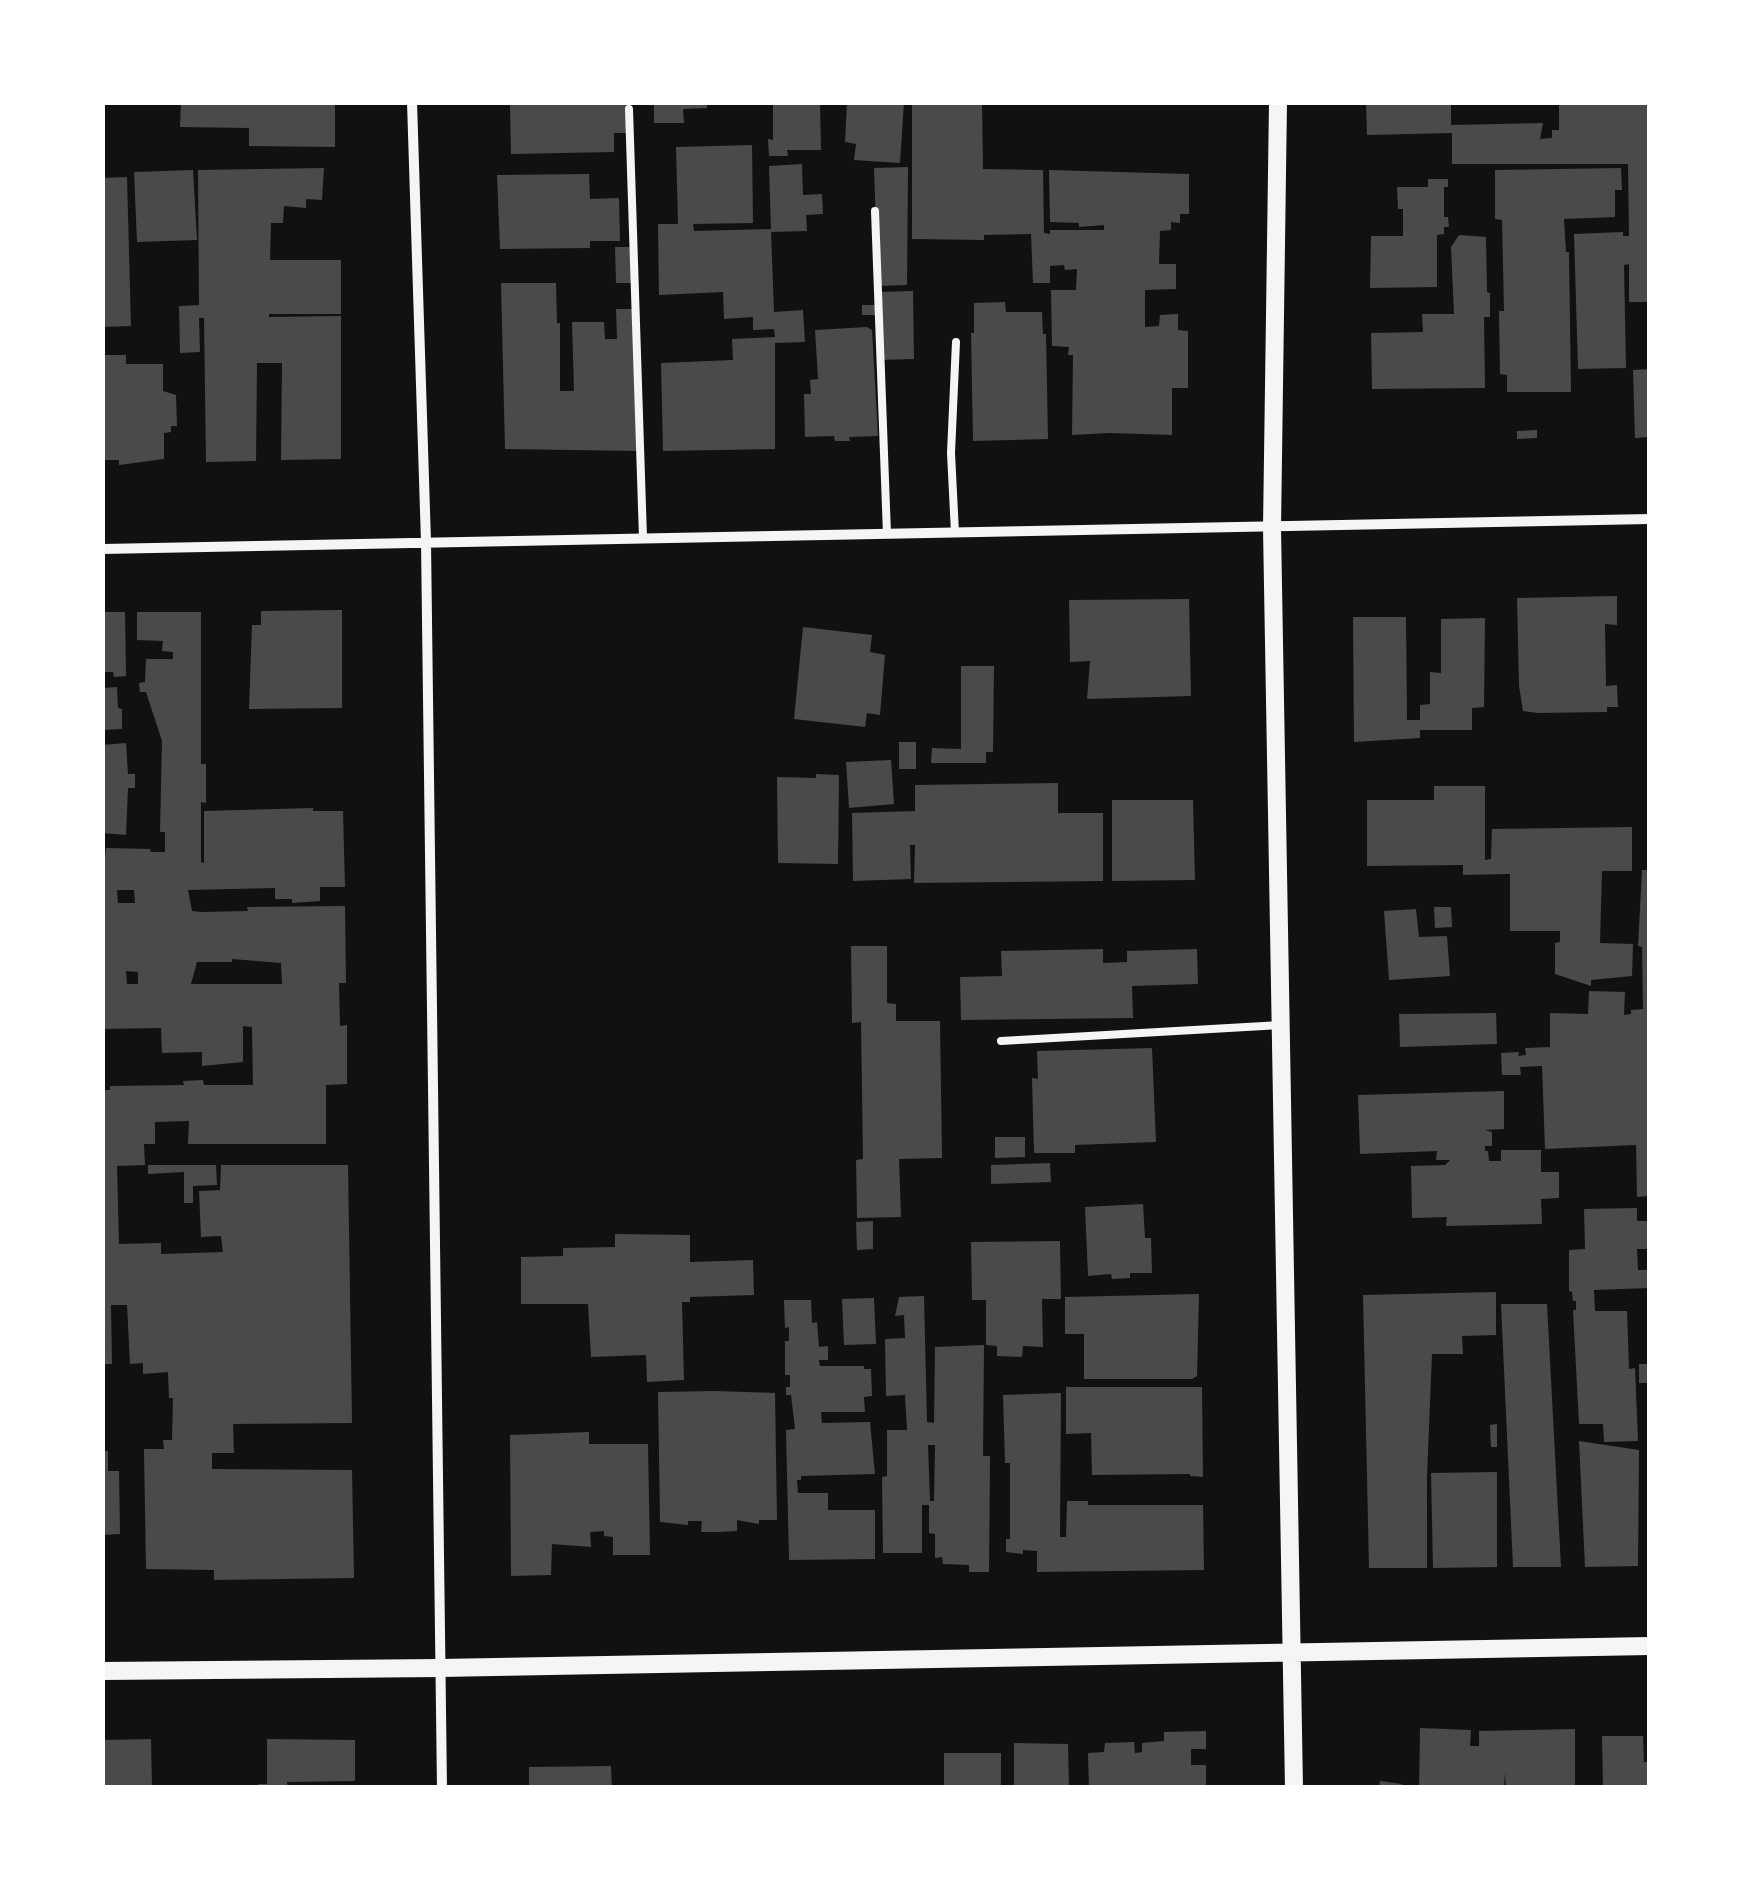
<!DOCTYPE html>
<html>
<head>
<meta charset="utf-8">
<style>
	body { margin:0 }
	#map { position:relative; width:1752px; height:1890px; overflow:hidden; background:#111; font-family:"Fira Sans",sans-serif }
	canvas { display:block }
	.frame { position:absolute; inset:0; border:105px solid #fff; pointer-events:none }
</style>
</head>
<body>
<div id="map">
<canvas width="1752" height="1890"></canvas>
<div class="frame"></div>
</div>
<script>
const g = document.querySelector('canvas').getContext('2d');
g.lineJoin = 'round';
function paint(path, color) { g.fillStyle = color; g.fill(path, 'evenodd'); }
const toPath = rows => new Path2D(rows.map(r => 'M' + r).join(''));
function trace(path, color, width, dash) { g.strokeStyle = color; g.lineWidth = width; g.lineCap = dash ? 'butt' : 'round'; g.setLineDash(dash || []); g.stroke(path); }
paint(toPath([
	[181,102,335,102,335,147,249,146,249,128,180,127],
	[514,102,627,102,628,133,614,133,614,152,511,154,510,105],
	[654,102,707,102,707,108,683,109,684,123,654,123],
	[773,102,820,102,821,150,787,150,788,156,769,156,768,139,773,140],
	[847,102,904,102,900,163,854,160,856,144,845,142],
	[912,102,982,102,983,169,1043,170,1044,233,1050,234,1050,230,1104,230,1104,225,1079,227,1079,223,1050,222,1049,170,1189,174,1189,214,1180,214,1180,223,1171,222,1171,230,1160,231,1159,264,1176,264,1176,289,1145,290,1145,327,1159,326,1160,315,1178,314,1178,330,1188,331,1188,388,1172,388,1172,435,1110,433,1072,435,1073,355,1068,355,1069,347,1052,346,1051,290,1076,290,1077,269,1065,270,1064,265,1050,266,1050,283,1033,283,1031,234,984,235,984,240,912,239],
	[1366,102,1451,102,1451,125,1543,123,1540,139,1552,138,1552,130,1559,130,1559,102,1650,102,1650,302,1629,302,1629,264,1624,265,1626,368,1578,369,1574,234,1623,232,1623,236,1629,236,1628,164,1452,164,1452,133,1367,135],
	[752,145,753,223,693,224,694,231,771,229,769,166,802,164,803,195,822,194,823,214,806,215,807,231,771,232,774,312,803,310,805,342,775,343,775,449,663,451,661,363,733,360,732,339,775,337,774,329,753,330,753,317,724,319,723,292,659,295,658,224,678,224,676,147],
	[908,167,907,285,878,286,874,168],
	[324,168,322,200,306,199,306,208,284,206,283,223,271,223,270,260,341,260,341,314,269,314,269,317,341,316,341,459,281,460,282,363,257,363,256,461,206,462,204,318,199,318,200,352,180,353,179,306,199,305,198,170],
	[1621,168,1622,190,1615,190,1615,217,1564,219,1566,252,1569,252,1571,392,1507,392,1507,375,1500,374,1499,311,1504,311,1502,220,1495,219,1495,170],
	[193,170,197,240,137,242,134,172],
	[589,174,590,199,619,198,620,241,590,241,590,248,500,249,497,175],
	[127,177,131,326,102,327,102,178],
	[1428,179,1448,179,1448,187,1444,187,1444,217,1448,217,1449,227,1444,227,1444,234,1437,235,1437,287,1370,288,1371,236,1403,236,1403,209,1398,209,1397,187,1428,187],
	[1459,235,1486,237,1487,292,1490,293,1490,317,1484,317,1485,388,1372,389,1371,333,1423,332,1422,314,1454,314,1451,247],
	[615,247,632,247,633,283,616,283],
	[501,283,556,283,557,323,560,323,560,391,574,391,572,322,604,322,605,339,617,339,616,309,634,309,638,451,505,449],
	[913,291,914,359,878,360,877,315,862,315,862,305,875,305,875,292],
	[1005,302,1006,312,1042,312,1043,334,1046,334,1048,439,973,441,971,333,974,333,974,303],
	[867,327,872,330,878,436,849,437,850,441,835,441,834,436,805,437,804,394,811,394,810,380,818,379,815,330],
	[102,355,126,355,126,364,163,364,163,391,176,395,177,426,171,426,171,432,164,433,164,459,119,465,119,460,102,460],
	[1650,369,1650,437,1635,438,1633,370],
	[1537,430,1537,438,1517,439,1517,431],
	[1617,596,1617,625,1605,624,1606,686,1617,685,1618,707,1607,707,1607,712,1538,713,1523,711,1519,686,1517,598],
	[1189,599,1191,696,1087,699,1090,661,1070,662,1069,600],
	[342,610,342,708,249,709,252,625,261,625,261,611],
	[102,612,125,612,126,676,114,677,113,672,102,672],
	[137,612,201,612,201,764,206,764,206,803,201,802,201,862,204,863,204,811,313,808,313,811,343,811,345,887,320,887,320,901,292,903,292,899,275,899,275,888,188,890,192,911,201,912,248,911,247,907,345,906,346,983,339,983,340,1026,347,1025,347,1084,326,1085,326,1144,188,1144,189,1121,155,1122,155,1144,144,1144,145,1165,117,1166,119,1244,161,1243,161,1254,223,1252,221,1236,201,1237,199,1191,220,1190,221,1165,348,1165,352,1423,233,1424,234,1453,212,1453,212,1469,352,1470,354,1578,214,1580,214,1570,146,1569,144,1449,164,1449,163,1440,172,1440,173,1398,169,1398,168,1372,143,1374,143,1363,130,1364,127,1305,111,1305,112,1364,102,1364,102,1090,110,1090,110,1086,184,1085,183,1081,203,1080,204,1085,253,1085,252,1027,243,1026,243,1062,202,1066,202,1052,162,1053,161,1028,102,1029,102,857,105,857,106,848,150,849,151,852,165,852,165,832,160,832,162,741,146,692,140,692,139,683,145,682,146,659,173,659,173,652,162,651,163,641,137,640],
	[117,890,134,890,135,903,118,903],
	[232,959,281,963,282,984,191,984,197,962,232,962],
	[126,971,138,972,138,984,127,984],
	[1353,617,1406,617,1407,720,1420,720,1420,705,1430,704,1430,672,1441,673,1441,619,1485,618,1484,707,1472,708,1472,730,1420,730,1420,738,1354,742],
	[803,627,872,635,870,652,885,655,880,715,867,713,865,727,794,719],
	[961,666,994,666,993,752,986,752,986,763,931,763,932,748,961,749],
	[117,687,118,708,122,709,122,729,102,730,102,688],
	[899,742,916,742,916,769,899,769],
	[126,743,128,774,135,774,135,788,128,788,126,835,102,833,102,745],
	[891,760,894,804,849,808,846,762],
	[816,774,839,775,838,864,778,863,777,777,816,778],
	[1058,783,1058,813,1103,813,1103,881,914,883,915,845,910,845,911,879,853,881,852,813,915,811,915,785],
	[1434,786,1485,786,1485,860,1491,859,1492,829,1632,827,1632,871,1602,871,1600,943,1633,944,1632,976,1591,980,1591,986,1555,974,1555,943,1560,942,1560,931,1510,931,1510,874,1463,875,1463,865,1367,866,1367,800,1434,800],
	[1112,800,1193,800,1195,880,1112,881],
	[1642,870,1650,870,1650,1196,1637,1197,1636,1145,1545,1149,1542,1066,1520,1067,1521,1075,1502,1075,1501,1053,1519,1052,1518,1056,1526,1055,1525,1048,1550,1047,1550,1013,1588,1014,1589,991,1625,992,1624,1015,1631,1014,1631,1010,1643,1009,1642,947,1638,946],
	[1434,907,1451,907,1452,927,1435,928],
	[1416,909,1419,937,1447,936,1450,976,1389,980,1384,911],
	[851,946,887,946,887,1003,896,1004,896,1021,940,1021,942,1158,899,1159,901,1217,857,1218,856,1160,863,1159,861,1022,852,1023],
	[1103,949,1103,963,1127,962,1127,951,1197,949,1198,984,1132,986,1133,1018,961,1020,960,977,1002,976,1001,951],
	[1496,1013,1497,1044,1400,1047,1399,1014],
	[1152,1048,1156,1142,1075,1145,1075,1153,1034,1153,1032,1078,1038,1079,1037,1051],
	[1504,1091,1504,1129,1485,1130,1492,1132,1492,1146,1485,1146,1485,1151,1488,1151,1489,1161,1501,1161,1501,1150,1541,1150,1541,1172,1559,1172,1559,1198,1541,1199,1542,1224,1446,1226,1447,1217,1412,1218,1411,1166,1445,1165,1450,1160,1436,1160,1437,1151,1360,1154,1358,1095],
	[995,1137,1025,1137,1025,1157,995,1158],
	[1050,1163,1051,1182,991,1184,991,1165],
	[148,1165,216,1165,217,1185,193,1186,193,1203,184,1203,184,1172,148,1174],
	[1143,1204,1145,1238,1151,1238,1152,1273,1130,1273,1130,1278,1112,1279,1111,1274,1088,1276,1085,1207],
	[1637,1208,1637,1221,1650,1221,1650,1249,1637,1249,1638,1270,1650,1270,1650,1288,1594,1290,1595,1311,1627,1311,1629,1369,1635,1368,1638,1441,1604,1442,1603,1424,1579,1424,1573,1310,1576,1310,1576,1301,1573,1301,1572,1292,1569,1291,1569,1250,1585,1249,1584,1209],
	[873,1221,873,1249,857,1250,856,1222],
	[615,1234,690,1235,690,1262,753,1260,754,1295,690,1297,690,1302,682,1302,684,1380,647,1382,646,1355,591,1357,588,1304,521,1304,521,1257,563,1256,563,1248,615,1247],
	[1060,1241,1061,1299,1042,1299,1043,1347,1023,1346,1022,1357,997,1356,997,1346,986,1345,986,1300,972,1300,971,1242],
	[1496,1292,1496,1335,1462,1336,1463,1354,1432,1354,1427,1476,1427,1568,1369,1568,1363,1295],
	[1199,1294,1197,1376,1192,1379,1084,1379,1084,1334,1065,1334,1065,1297],
	[924,1296,927,1422,934,1423,935,1347,984,1345,983,1456,990,1456,989,1572,969,1572,969,1565,943,1564,942,1557,935,1558,935,1534,929,1533,929,1505,922,1505,922,1553,883,1553,882,1477,887,1476,887,1430,907,1430,905,1395,886,1396,885,1339,905,1338,904,1315,895,1316,899,1297],
	[928,1445,935,1445,934,1501,930,1501],
	[874,1298,876,1344,844,1345,842,1299],
	[784,1300,811,1300,812,1323,817,1322,819,1347,828,1346,828,1360,819,1360,820,1366,864,1366,864,1369,871,1369,872,1396,864,1397,865,1412,821,1412,822,1423,870,1422,875,1474,801,1476,801,1480,797,1480,798,1493,828,1493,828,1510,875,1510,875,1559,789,1560,786,1430,795,1429,791,1395,786,1395,786,1387,790,1387,790,1375,785,1375,785,1341,789,1341,789,1327,785,1328],
	[1501,1304,1547,1304,1561,1567,1513,1567],
	[1639,1364,1650,1364,1650,1383,1639,1383],
	[1066,1387,1202,1387,1203,1477,1190,1476,1190,1474,1092,1475,1091,1433,1066,1434],
	[716,1391,775,1393,777,1520,759,1520,759,1524,737,1520,737,1531,719,1532,701,1532,702,1521,688,1521,688,1525,660,1522,658,1392],
	[1061,1393,1060,1537,1066,1537,1067,1501,1088,1501,1088,1505,1203,1505,1204,1570,1037,1572,1037,1551,1023,1550,1023,1554,1006,1552,1006,1539,1010,1539,1010,1463,1005,1463,1003,1395],
	[1497,1424,1497,1447,1491,1447,1490,1425],
	[589,1432,589,1444,648,1444,650,1555,613,1555,613,1537,604,1536,604,1531,590,1532,591,1547,552,1544,551,1575,511,1576,510,1435],
	[1579,1441,1639,1450,1638,1566,1585,1567],
	[102,1451,108,1451,108,1471,119,1471,120,1534,102,1535],
	[1497,1472,1497,1567,1433,1568,1431,1473],
	[1420,1728,1471,1730,1470,1746,1479,1746,1479,1731,1575,1729,1575,1788,1506,1788,1505,1773,1504,1788,1419,1788],
	[1206,1731,1206,1749,1191,1749,1191,1765,1206,1765,1206,1788,1089,1788,1088,1753,1104,1752,1105,1743,1134,1742,1135,1753,1142,1752,1142,1743,1164,1741,1164,1732],
	[1602,1736,1643,1736,1644,1762,1650,1762,1650,1788,1603,1788],
	[151,1739,152,1788,102,1788,102,1740],
	[267,1739,355,1740,355,1781,287,1782,288,1788,258,1788,258,1784,267,1784],
	[1014,1743,1068,1744,1069,1788,1014,1788],
	[944,1753,1001,1753,1001,1788,944,1788],
	[611,1766,612,1788,529,1788,529,1767],
	[1380,1781,1402,1784,1401,1788,1379,1788]
]), '#4a4a4a');
trace(toPath([
	[629,109,643,538],
	[875,211,887,534],
	[955,533,951,453,956,342],
	[1001,1041,1281,1025]
]), '#f5f5f5', 8);
trace(toPath([
	[412,102,426,542,442,1788],
	[102,549,1650,519]
]), '#f5f5f5', 10);
trace(toPath([
	[1278,102,1272,528,1294,1788],
	[102,1671,440,1668,1650,1646]
]), '#f5f5f5', 18);
</script>
</body>
</html>
